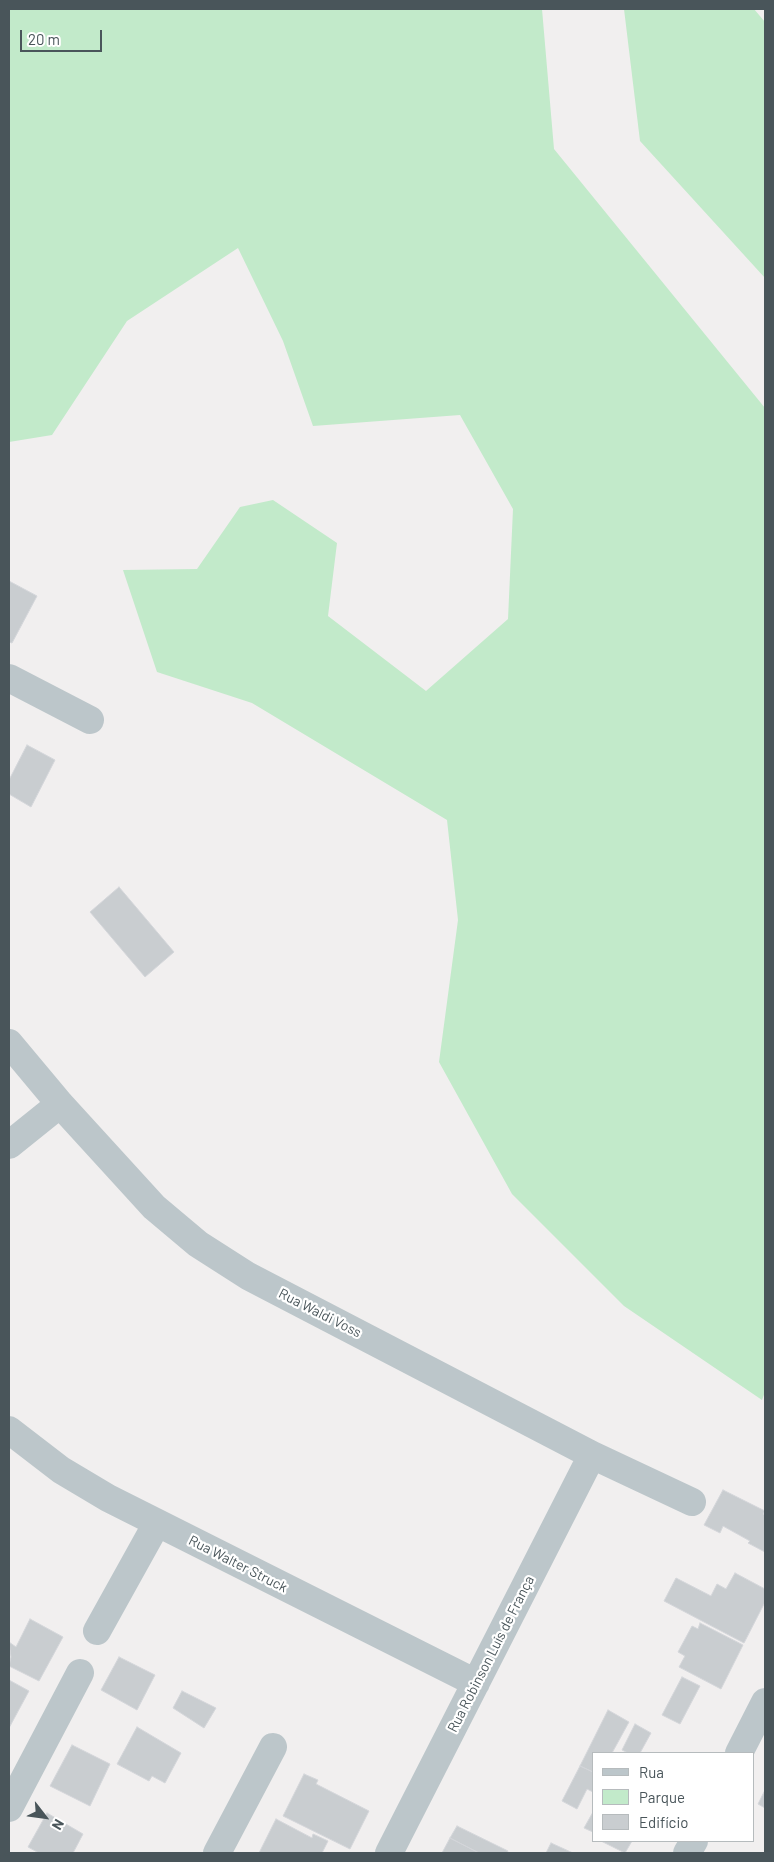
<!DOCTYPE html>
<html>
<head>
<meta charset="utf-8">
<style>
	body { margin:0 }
	#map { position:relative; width:774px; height:1862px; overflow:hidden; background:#f1efef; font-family:Barlow,sans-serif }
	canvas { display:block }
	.frame { position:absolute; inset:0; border:10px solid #49555a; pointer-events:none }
	.legend { position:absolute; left:592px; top:1752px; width:162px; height:90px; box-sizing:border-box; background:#fff; border:1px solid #b6bbbd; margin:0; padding:6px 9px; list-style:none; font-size:15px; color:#49555a }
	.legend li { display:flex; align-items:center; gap:10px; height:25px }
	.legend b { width:25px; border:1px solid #b6bbbd }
	.north { position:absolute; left:20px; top:1792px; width:50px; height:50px; -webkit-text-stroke:4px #fff; paint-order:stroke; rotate:120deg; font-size:14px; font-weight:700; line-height:20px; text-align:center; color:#49555a }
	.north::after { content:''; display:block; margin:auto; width:18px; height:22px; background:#49555a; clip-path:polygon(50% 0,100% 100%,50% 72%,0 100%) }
	.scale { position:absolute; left:20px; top:30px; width:82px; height:22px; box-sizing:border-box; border:2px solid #49555a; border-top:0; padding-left:6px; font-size:15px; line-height:18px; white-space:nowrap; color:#49555a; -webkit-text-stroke:4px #fff; paint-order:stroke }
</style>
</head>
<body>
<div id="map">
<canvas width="774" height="1862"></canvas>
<div class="frame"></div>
<ul class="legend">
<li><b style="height:6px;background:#bcc6ca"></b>Rua</li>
<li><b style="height:14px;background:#c2eaca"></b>Parque</li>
<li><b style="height:14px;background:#c9cdd0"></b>Edifício</li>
</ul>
<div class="north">N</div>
<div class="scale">20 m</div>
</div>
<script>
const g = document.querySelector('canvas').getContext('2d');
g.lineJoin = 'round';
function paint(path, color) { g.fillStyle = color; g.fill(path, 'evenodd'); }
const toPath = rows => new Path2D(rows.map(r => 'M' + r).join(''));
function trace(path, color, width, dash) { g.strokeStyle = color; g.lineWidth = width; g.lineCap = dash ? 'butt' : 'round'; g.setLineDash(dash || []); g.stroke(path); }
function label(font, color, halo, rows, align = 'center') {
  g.font = font + ' Barlow,sans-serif'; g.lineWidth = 4.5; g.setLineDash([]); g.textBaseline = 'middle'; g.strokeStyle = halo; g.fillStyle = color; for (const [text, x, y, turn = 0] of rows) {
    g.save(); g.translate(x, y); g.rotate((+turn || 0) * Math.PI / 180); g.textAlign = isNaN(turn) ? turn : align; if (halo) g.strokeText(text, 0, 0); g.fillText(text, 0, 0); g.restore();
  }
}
paint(toPath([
	[9,9,542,9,554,149,765,408,765,1392,762,1400,624,1306,512,1194,439,1062,458,920,447,820,252,703,157,672,123,570,197,569,240,507,273,500,337,543,328,616,426,691,508,619,513,509,460,415,313,426,283,341,238,248,127,321,52,435,9,442],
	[624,9,754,9,765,22,765,278,640,141]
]), '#c2eaca');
const building = toPath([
	[9,581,37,596,12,643,9,642,9,581],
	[27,745,55,760,31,807,9,794,9,780,27,745],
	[119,887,174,952,145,977,90,912,119,887],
	[723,1490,765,1511,763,1514,765,1516,765,1552,748,1543,750,1541,723,1526,720,1533,704,1525,723,1490],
	[735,1573,765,1589,765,1602,744,1643,664,1601,676,1578,711,1596,717,1584,726,1589,735,1573],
	[30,1619,63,1637,39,1681,9,1666,11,1657,9,1642,16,1647,30,1619],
	[700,1623,743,1645,721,1689,679,1667,685,1656,678,1652,692,1626,698,1629,700,1623],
	[119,1657,155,1675,137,1710,101,1690,119,1657],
	[682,1677,700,1686,680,1724,662,1715,682,1677],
	[9,1680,29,1691,9,1728,9,1680],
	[182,1691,216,1708,204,1728,173,1708,182,1691],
	[608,1710,629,1722,612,1753,593,1753,593,1772,580,1766,608,1710],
	[635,1724,651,1733,640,1753,628,1753,622,1750,635,1724],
	[137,1727,181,1753,165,1783,152,1776,149,1781,117,1764,137,1727],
	[72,1745,110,1764,90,1806,50,1786,72,1745],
	[580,1766,593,1772,593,1792,587,1789,577,1809,562,1801,580,1766],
	[304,1774,318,1780,316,1784,369,1811,350,1849,283,1816,304,1774],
	[765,1790,765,1808,758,1804,765,1790],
	[593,1812,593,1832,584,1828,593,1812],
	[47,1813,83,1834,73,1853,39,1853,28,1847,47,1813],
	[276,1819,312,1838,313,1834,328,1841,322,1853,259,1853,276,1819],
	[457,1826,508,1851,507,1853,479,1853,450,1838,457,1826],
	[450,1838,479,1853,442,1853,450,1838],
	[601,1841,632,1841,625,1853,601,1841],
	[551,1843,573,1853,546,1853,551,1843]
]);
paint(building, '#c9cdd0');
trace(building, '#d4d6da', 1);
trace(toPath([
	[9,678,90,720],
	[9,1043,60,1104,154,1207,198,1244,248,1276,592,1455,692,1502],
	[9,1145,60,1104],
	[9,1430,61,1470,108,1498,476,1683],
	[97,1631,157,1523],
	[739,1753,765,1702],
	[9,1808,80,1673],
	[217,1853,273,1747],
	[389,1853,592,1455],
	[687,1853,694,1841]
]), '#bcc6ca', 28);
label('14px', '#49555a', '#fff', [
	["Rua Waldi Voss",320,1313,27],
	["Rua Walter Struck",238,1564,27],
	["Rua Robinson Luís de França",491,1654,-63]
]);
</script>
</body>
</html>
